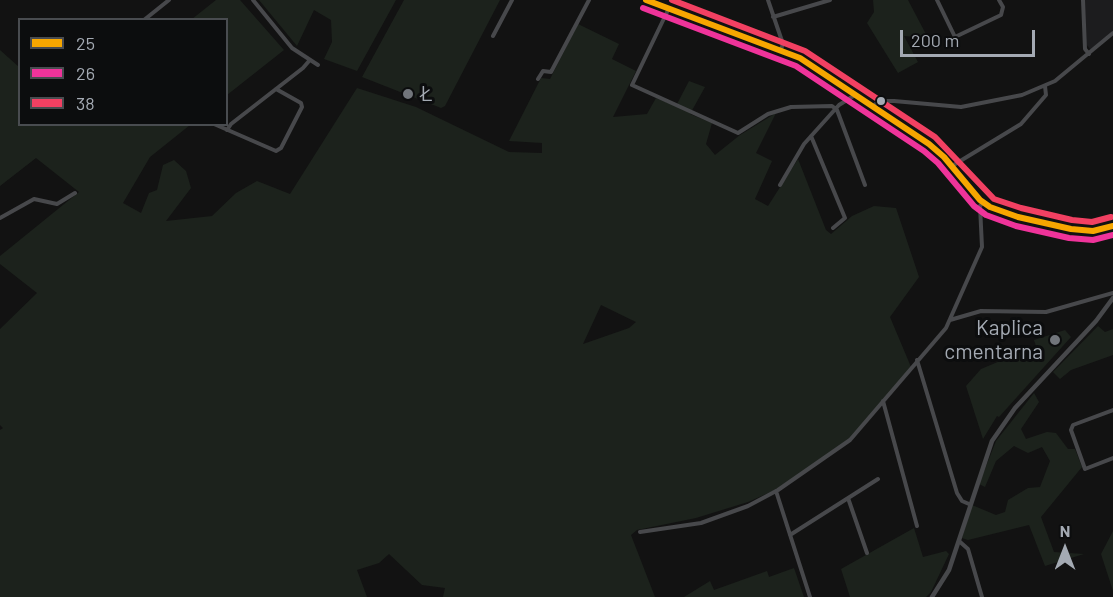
<!DOCTYPE html>
<html>
<head>
<meta charset="utf-8">
<style>
	body { margin:0 }
	#map { position:relative; width:1113px; height:597px; overflow:hidden; background:#121212; font-family:Barlow,sans-serif }
	canvas { display:block }
	.legend { position:absolute; left:18px; top:18px; width:210px; height:108px; box-sizing:border-box; background:#0c0d0e; border:2px solid #494c50; margin:0; padding:8px 10px; list-style:none; font-size:18px; color:#a4aab3 }
	.legend li { display:flex; align-items:center; gap:12px; height:30px }
	.legend b { width:30px; border:2px solid #494c50 }
	.north { position:absolute; left:1035px; top:519px; width:60px; height:60px; -webkit-text-stroke:4px #0c0d0e; paint-order:stroke; rotate:0deg; font-size:16px; font-weight:700; line-height:24px; text-align:center; color:#a4aab3 }
	.north::after { content:''; display:block; margin:auto; width:21px; height:27px; background:#a4aab3; clip-path:polygon(50% 0,100% 100%,50% 72%,0 100%) }
	.scale { position:absolute; left:900px; top:30px; width:135px; height:27px; box-sizing:border-box; border:3px solid #a4aab3; border-top:0; padding-left:8px; font-size:18px; line-height:21px; white-space:nowrap; color:#a4aab3; -webkit-text-stroke:4px #0c0d0e; paint-order:stroke }
</style>
</head>
<body>
<div id="map">
<canvas width="1113" height="597"></canvas>
<ul class="legend">
<li><b style="height:8px;background:#f7a600"></b>25</li>
<li><b style="height:8px;background:#ef339a"></b>26</li>
<li><b style="height:8px;background:#f24062"></b>38</li>
</ul>
<div class="north">N</div>
<div class="scale">200 m</div>
</div>
<script>
const g = document.querySelector('canvas').getContext('2d');
g.lineJoin = 'round';
function paint(path, color) { g.fillStyle = color; g.fill(path, 'evenodd'); }
const toPath = rows => new Path2D(rows.map(r => 'M' + r).join(''));
function trace(path, color, width, dash) { g.strokeStyle = color; g.lineWidth = width; g.lineCap = dash ? 'butt' : 'round'; g.setLineDash(dash || []); g.stroke(path); }
function label(font, color, halo, rows, align = 'center') {
  g.font = font + ' Barlow,sans-serif'; g.lineWidth = 6; g.setLineDash([]); g.textBaseline = 'middle'; g.strokeStyle = halo; g.fillStyle = color; for (const [text, x, y, turn = 0] of rows) {
    g.save(); g.translate(x, y); g.rotate((+turn || 0) * Math.PI / 180); g.textAlign = isNaN(turn) ? turn : align; if (halo) g.strokeText(text, 0, 0); g.fillText(text, 0, 0); g.restore();
  }
}
paint(toPath([
	[1084,0,1113,0,1113,31,1091,50,1086,44]
]), '#1c1c1e');
paint(toPath([
	[216,0,240,0,284,50,227,95,226,20,192,19],
	[259,0,396,0,357,71,324,59,332,42,331,20,314,10,297,46],
	[404,0,500,0,445,106,441,108,362,77],
	[873,0,908,0,928,38,904,36,918,62,898,73,867,23,874,12],
	[578,24,619,44,612,59,636,71,613,117,647,114,656,98,676,106,689,81,705,87,690,114,712,123,706,144,715,155,740,135,776,113,756,153,772,161,755,199,768,206,798,159,826,230,831,234,852,216,874,206,896,208,919,277,890,317,911,367,854,438,775,490,748,502,696,518,637,530,631,535,655,597,443,597,445,588,422,585,389,554,379,563,357,570,367,597,0,597,0,430,3,428,0,425,0,329,37,293,0,264,0,256,79,192,36,158,0,186,0,50,19,67,20,124,190,125,150,157,123,203,141,213,149,193,157,190,163,165,174,160,186,171,191,188,166,221,212,216,236,193,257,181,290,194,357,88,416,107,509,152,542,153,542,143,509,141,541,78,550,79],
	[601,305,636,322,629,328,583,344],
	[1098,326,1105,332,1113,329,1113,355,1071,370,1060,379,1053,372],
	[1065,330,1071,337,999,417,997,416,983,439,966,386,981,369,1036,346,1034,340],
	[1034,393,1039,402,1021,429,1026,439,1047,432,1056,433,1068,449,1075,449,1082,467,1041,517,1054,552,1084,554,1045,566,1029,525,968,540,962,538,972,505,996,515,1005,512,1008,500,1028,488,1040,487,1050,461,1042,447,1028,453,1014,446,996,461,985,487,979,484,996,441],
	[914,528,923,557,946,551,949,554,931,592,926,597,850,597,841,569],
	[1113,531,1113,591,1101,554],
	[794,568,804,597,684,597,710,581,714,590,767,571,769,577]
]), '#1c221c');
trace(toPath([
	[253,0,292,48,318,65],
	[768,0,783,44,781,49],
	[937,0,955,37,1001,15,1003,7,999,0],
	[1083,0,1085,49,1089,54],
	[669,8,632,85,738,133,768,114,791,107,832,106,837,110,865,185],
	[773,17,830,0],
	[144,20,169,0],
	[493,36,512,0],
	[538,79,543,71,551,72,589,0],
	[873,106,880,101,894,101,961,107,1022,95,1055,81,1113,33],
	[214,124,276,151,281,148,302,107,301,103,276,89],
	[227,130,231,124,303,68,309,61],
	[811,136,845,218,833,228],
	[952,166,1021,124,1046,95,1045,86],
	[780,185,804,144,839,105,855,95],
	[0,218,34,199,57,204,75,193],
	[950,320,981,311,1046,312,1113,293],
	[917,360,957,493,962,501,969,504],
	[883,401,917,526],
	[1113,410,1073,425,1071,430,1085,469,1113,458],
	[776,491,810,597],
	[848,498,867,553],
	[640,532,701,523,748,506,778,490,850,440,946,328,982,247,980,206,983,202],
	[790,535,878,479],
	[959,541,968,549,982,597]
]), '#47484b', 4);
trace(toPath([
	[646,0,800,58,929,144,944,157,980,200,990,207,1018,217,1071,229,1093,231,1113,226],
	[932,597,949,570,992,441,1015,408,1096,321,1113,298]
]), '#47484b', 4.5);
trace(toPath([
	[646,0,800,58,929,144,944,157,980,200,990,207,1018,217,1071,229,1093,231,1113,226]
]), '#f7a600', 6);
trace(toPath([
	[643,8,796,66,924,151,938,163,974,206,986,215,1016,226,1069,238,1093,240,1113,235]
]), '#ef339a', 6);
trace(toPath([
	[672,0,805,51,935,137,994,199,1021,208,1072,220,1092,222,1111,217]
]), '#f24062', 6);
for (const [x, y, r, color] of [
	[408,94,6,"#71757b"],
	[881,101,5,"#a4aab3"],
	[1055,340,6,"#71757b"]
]) { const dot = new Path2D(); dot.arc(x, y, r, 0, 2 * Math.PI); g.fillStyle = color; g.fill(dot); trace(dot, '#0c0d0e', 2); }
label('21px', '#a4aab3', '#0c0d0e', [
	["Ł",420,94],
	["Kaplica",1043,328,"right"],
	["cmentarna",1043,352,"right"]
], 'left');
</script>
</body>
</html>
